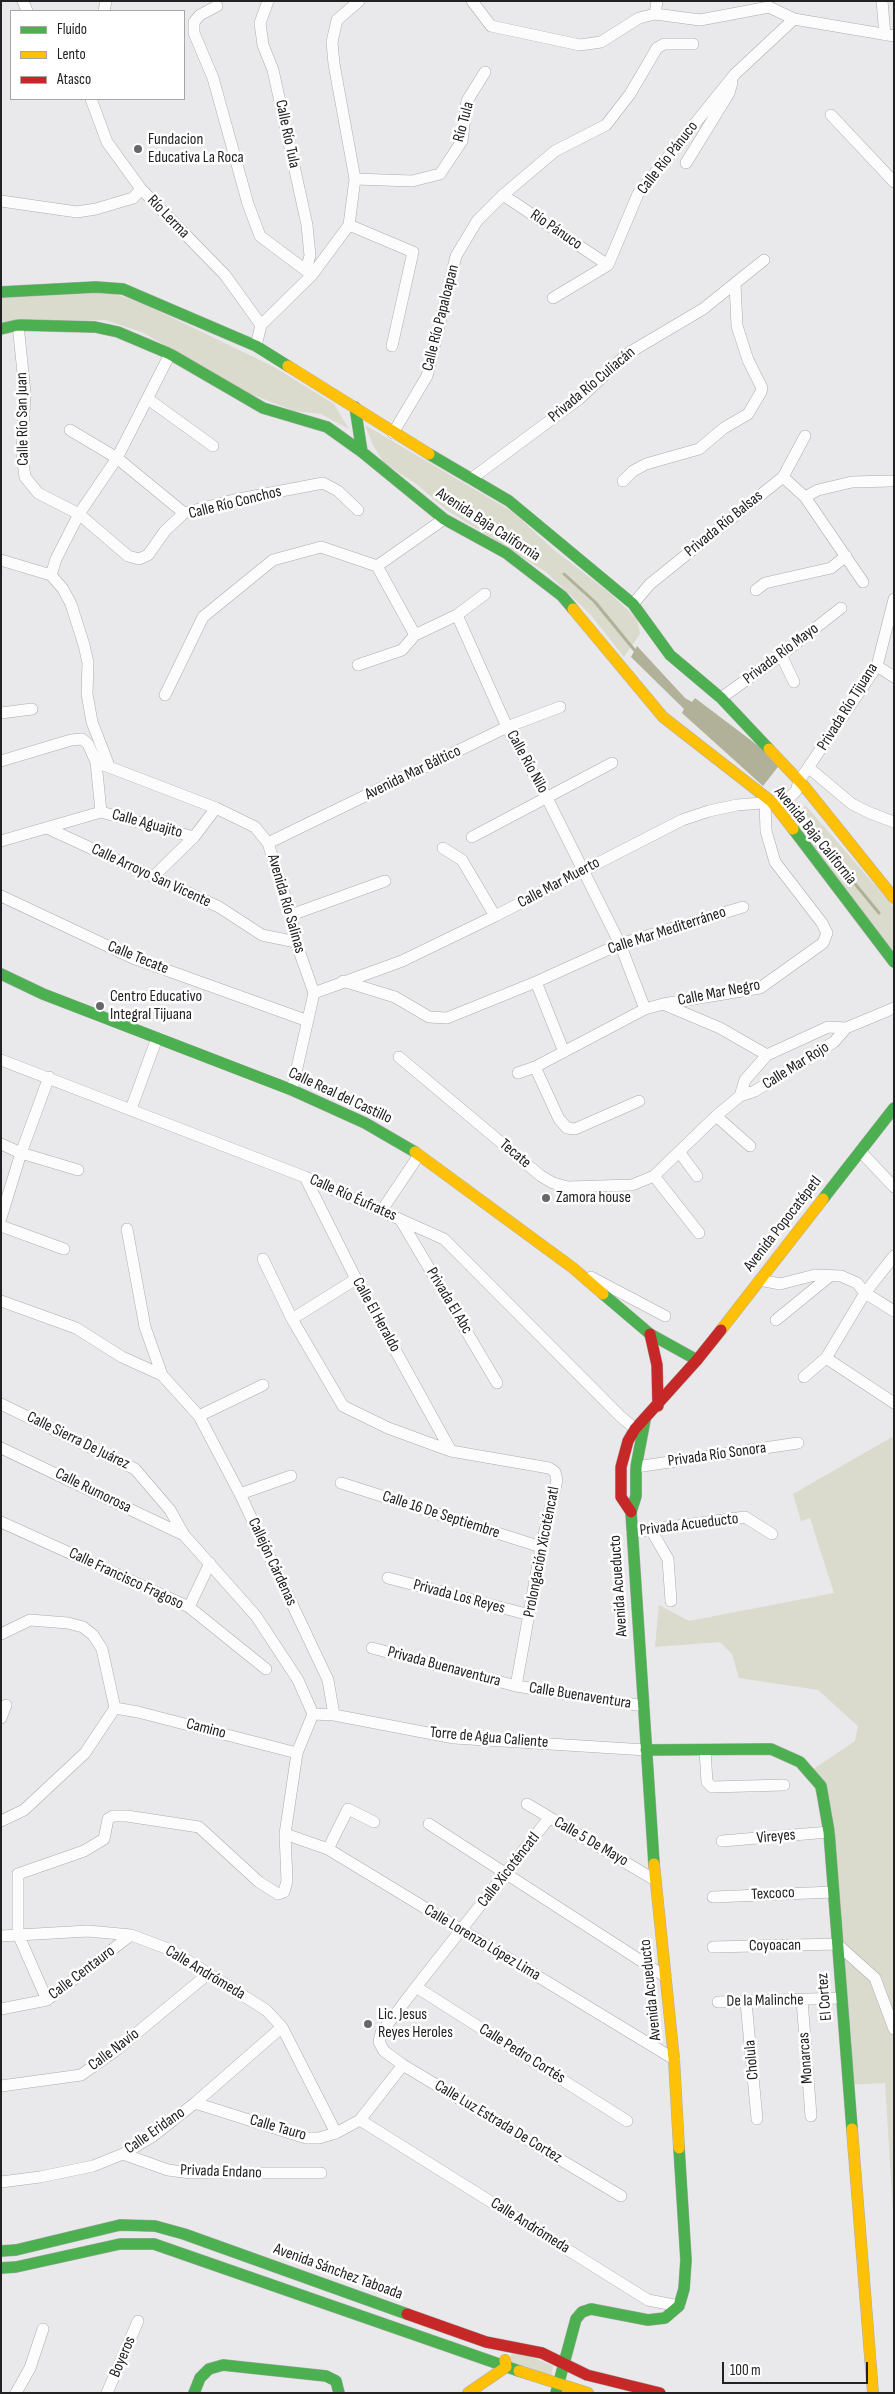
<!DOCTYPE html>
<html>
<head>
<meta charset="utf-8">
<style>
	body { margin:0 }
	#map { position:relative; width:895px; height:2394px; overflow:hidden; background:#e9e8eb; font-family:"Sofia Sans Condensed",sans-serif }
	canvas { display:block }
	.frame { position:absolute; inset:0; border:2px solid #212122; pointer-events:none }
	.legend { position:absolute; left:10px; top:10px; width:175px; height:90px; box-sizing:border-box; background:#fff; border:1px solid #a6a6a7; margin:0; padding:6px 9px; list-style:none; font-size:15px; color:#212122 }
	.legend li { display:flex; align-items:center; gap:10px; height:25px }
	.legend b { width:25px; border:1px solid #a6a6a7 }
	.scale { position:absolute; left:722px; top:2362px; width:146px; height:22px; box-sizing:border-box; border:2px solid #212122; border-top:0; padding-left:6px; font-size:15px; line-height:18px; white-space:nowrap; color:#212122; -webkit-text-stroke:4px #fff; paint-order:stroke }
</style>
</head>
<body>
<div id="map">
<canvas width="895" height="2394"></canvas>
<div class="frame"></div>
<ul class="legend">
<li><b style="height:6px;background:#4caf50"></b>Fluido</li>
<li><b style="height:6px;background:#ffc107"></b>Lento</li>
<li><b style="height:6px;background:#c62828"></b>Atasco</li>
</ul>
<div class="scale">100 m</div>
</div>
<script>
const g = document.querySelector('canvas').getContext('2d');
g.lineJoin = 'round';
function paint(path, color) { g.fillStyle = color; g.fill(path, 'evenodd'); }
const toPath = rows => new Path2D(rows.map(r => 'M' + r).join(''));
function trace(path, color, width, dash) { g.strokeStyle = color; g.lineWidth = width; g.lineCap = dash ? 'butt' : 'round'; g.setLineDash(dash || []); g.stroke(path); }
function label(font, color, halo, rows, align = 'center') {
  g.font = font + ' "Sofia Sans Condensed",sans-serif'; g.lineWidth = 5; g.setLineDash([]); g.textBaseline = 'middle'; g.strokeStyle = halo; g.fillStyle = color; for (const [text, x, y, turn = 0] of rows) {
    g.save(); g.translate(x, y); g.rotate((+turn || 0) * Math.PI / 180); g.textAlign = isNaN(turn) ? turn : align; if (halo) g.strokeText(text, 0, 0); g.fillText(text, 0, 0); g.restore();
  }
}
paint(toPath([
	[109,292,142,303,274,367,334,404,349,429,321,414,294,411,241,390,142,332,105,320,1,322,1,295],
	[365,425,513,512,554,550,610,593,637,619,640,634,624,657,590,614,546,572,448,511,415,483,384,463,373,445],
	[806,806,894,907,894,953,788,815],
	[894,1436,894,2227,885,2083,848,2085,829,1832,809,1772,855,1741,858,1726,818,1690,739,1678,732,1654,720,1642,655,1647,659,1605,689,1621,834,1593,810,1518,801,1521,793,1494],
	[517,2351,553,2366,551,2377,509,2364,511,2355]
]), '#dadacd');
paint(toPath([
	[637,646,685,698,692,702,695,698,781,763,763,786,682,713,684,709,631,657]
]), '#b1b19a');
trace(toPath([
	[564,574,595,602,636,652],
	[828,851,879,913]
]), '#b1b19a', 3);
const street = toPath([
	[23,1,27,11],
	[268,1,260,23,263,45,273,70,307,225,310,256,306,269],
	[472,1,491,26,580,45,601,42,639,18,655,14,700,20,769,7,794,19,894,36],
	[882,1,885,35],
	[217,6,200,15,194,22,194,33,213,78,248,204,260,236,312,275],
	[104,11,106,1],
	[655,14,657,1],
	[91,99,107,142,141,189,225,275,261,325],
	[831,115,894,182],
	[686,163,729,93,732,83],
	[355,179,412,181,440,174,462,141,467,101,485,72],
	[503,195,608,265],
	[1,201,77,212,96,209,133,198,141,189],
	[349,225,413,252,392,346],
	[553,298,608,265,638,194,735,74,794,19],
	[18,325,25,392,22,455,25,477,38,493,79,514,128,556,139,559,148,555,165,531,184,513,234,500,323,483,338,491,358,510],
	[256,346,261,325,312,275,349,225,355,179,334,64,332,42,337,20,359,1],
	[148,399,213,446],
	[70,430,117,458,184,513],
	[393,433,427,376,456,256,477,221,503,195,555,151,606,125,630,94,657,48,664,44,693,44],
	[783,477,805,497,863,582],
	[471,479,579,399,627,354,703,309,764,260],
	[623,481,633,471,646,464,699,449,724,428,748,414,761,392,762,388,748,360,737,326,735,284],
	[805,497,818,490,852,482,891,481],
	[1,560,51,575],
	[377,566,444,519],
	[377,566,415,635],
	[756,590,765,583,831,568,846,556],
	[633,604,650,584,783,477,805,436],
	[457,615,485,594],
	[781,655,794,682],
	[358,665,402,650,415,635,457,615,507,727,547,798,620,944,645,1009],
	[877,666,894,677],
	[165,695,203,617,273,560,321,547,377,566],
	[721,698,781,655,841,608],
	[1,713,32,709],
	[1,761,71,740,82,739,88,744,96,762,216,808,255,827,268,843,291,915,296,942,314,993,292,1090],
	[96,762,101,812],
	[109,766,92,722,87,694,88,663,84,645,71,604,63,589,51,575,56,559,79,514,117,458,170,354],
	[809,768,852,804,870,813,894,822],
	[101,812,194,837],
	[47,828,219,907,262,935,296,942],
	[472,837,612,763],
	[1,841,101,812],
	[268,843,507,727,560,707],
	[443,848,462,860,495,916],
	[153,877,194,837,216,808],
	[1,896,133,958,308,1021],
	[291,915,385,881],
	[343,981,395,997,429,1017,447,1018,536,982,620,944,743,907],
	[536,982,564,1052],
	[314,993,402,961,495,916,682,820,709,811,737,805,786,801,796,791,799,781,877,666,894,599],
	[663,1004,720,1028,767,1055],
	[399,1057,541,1176,553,1183,568,1187,632,1185,654,1176,716,1116,740,1096,745,1080,767,1055,828,1027,846,1028,894,1008],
	[1,1060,305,1177,444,1239,620,1416,639,1432],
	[535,1067,559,1119,567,1128,575,1129,639,1101],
	[518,1073,535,1067,645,1009,663,1004,760,988,823,943,827,933,822,923,775,862,766,831,765,802],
	[740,1096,755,1091,834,1042,846,1028],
	[131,1109,157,1038],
	[716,1116,750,1146],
	[1,1144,21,1153,78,1170],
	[861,1152,894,1187],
	[680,1153,697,1176],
	[654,1176,699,1233],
	[305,1177,356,1279,451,1451],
	[382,1210,419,1155],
	[1,1218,21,1153,49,1077],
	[400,1219,497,1383],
	[1,1226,64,1249],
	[127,1229,145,1327,162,1375,199,1416,240,1494,328,1680,334,1715],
	[263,1259,292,1319,343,1406,388,1428,451,1451,549,1468,555,1472,557,1480,541,1547,516,1686],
	[591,1277,665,1316],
	[760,1280,780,1284,815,1275,841,1276,857,1283,865,1293,894,1311],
	[1,1301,76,1328,122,1357,162,1375],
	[292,1319,356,1279],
	[776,1320,830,1276],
	[826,1358,894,1403],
	[804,1377,826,1358,865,1293,894,1256],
	[1,1404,135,1469,170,1510,184,1535,256,1616,298,1680,313,1714],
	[199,1416,263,1385],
	[1,1448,184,1535],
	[636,1467,798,1443],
	[341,1483,541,1547],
	[240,1494,291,1476],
	[1,1522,189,1607,266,1669],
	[651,1530,668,1559,671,1601],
	[632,1532,745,1517,772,1534],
	[388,1578,530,1615],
	[189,1607,210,1563],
	[1,1634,30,1620,68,1623,83,1627,93,1635,102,1649,115,1708],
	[372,1648,516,1686,644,1706],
	[115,1708,138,1712,297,1753],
	[1,1718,6,1705],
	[705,1750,707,1782,712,1787,784,1785],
	[527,1804,655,1880],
	[549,1818,416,1987,381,2033,379,2042,384,2051,403,2065,621,2196],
	[1,1821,24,1810,85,1753,115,1708],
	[429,1824,666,1977],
	[285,1834,328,1849,674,2059],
	[722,1841,829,1832],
	[328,1849,348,1809,374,1822],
	[713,1897,833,1892],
	[1,1936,88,1931,131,1935,171,1950,266,2010,282,2027,336,2133],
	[713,1947,837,1944,875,1978,894,2029],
	[416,1987,627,2121],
	[47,2000,18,1934,18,1874,84,1851,104,1839,108,1819,113,1816,127,1816,199,1827,259,1882,278,1894,284,1892,287,1881,285,1834,297,1753,313,1714,334,1715,454,1738,646,1750],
	[802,2000,811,2116],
	[718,2002,841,1998],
	[746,2002,757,2119],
	[1,2009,47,2000,131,1935],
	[1,2086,81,2075,115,2051,208,1974],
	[195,2103,287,2132,306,2138,319,2138,336,2133,360,2120,403,2065],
	[360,2120,648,2300,679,2306],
	[123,2154,168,2170,191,2173,321,2173],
	[1,2182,40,2177,93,2166,123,2154,153,2136,195,2103,282,2027],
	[16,2393,30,2368,43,2329],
	[107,2393,138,2321]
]);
const fast = toPath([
	[1,292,96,287,123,289,256,346,288,366],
	[1,329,18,325,95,327,118,332,170,354,263,408,327,427,362,452,444,519,506,553,562,596,573,609],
	[355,407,362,452],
	[429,454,509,501,633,604,670,655,721,698,769,749],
	[793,829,894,962],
	[1,974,43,994,292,1090,365,1123,415,1152],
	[823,1199,894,1108],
	[603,1294,650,1334,697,1360],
	[645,1420,636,1467,636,1496,631,1512,654,1864],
	[646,1750,771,1749,800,1762,821,1786,829,1832,852,2129],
	[1,2251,16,2250,120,2225,155,2226,184,2234,407,2314],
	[1,2268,16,2267,120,2244,154,2244,519,2371],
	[194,2393,200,2378,209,2369,223,2365,326,2376,336,2381,339,2393],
	[556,2393,576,2319,582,2312,591,2309,648,2320,665,2318,679,2306,684,2289,686,2260,679,2148]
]);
const slow = toPath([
	[288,366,429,454],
	[573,609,663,717,772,802,793,829],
	[769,749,804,786,894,898],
	[415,1152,573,1268,603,1294],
	[721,1330,823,1199],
	[654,1864,674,2059,679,2148],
	[852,2129,873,2393],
	[519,2371,588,2393],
	[468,2393,506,2367,505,2360]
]);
const jam = toPath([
	[650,1334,657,1365,658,1406],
	[631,1512,621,1497,621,1467,628,1441,635,1429,697,1360,721,1330],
	[407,2314,486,2342,542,2353,587,2375,660,2393]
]);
trace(street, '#acacae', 12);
trace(fast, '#acacae', 12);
trace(slow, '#acacae', 12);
trace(jam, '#acacae', 12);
trace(street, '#fcfcfc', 11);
trace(fast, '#4caf50', 11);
trace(slow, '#ffc107', 11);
trace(jam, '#c62828', 11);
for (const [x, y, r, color] of [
	[138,149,5,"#676768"],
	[100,1006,5,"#676768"],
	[546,1198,5,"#676768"],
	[368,2024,5,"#676768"]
]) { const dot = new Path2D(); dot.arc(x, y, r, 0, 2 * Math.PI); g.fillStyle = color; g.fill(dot); trace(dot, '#fff', 2); }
label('16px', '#212122', '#fff', [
	["Río Tula",464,122,-75],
	["Calle Río Tula",287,134,78],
	["Calle Río Pánuco",668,158,-52],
	["Río Lerma",168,217,46],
	["Río Pánuco",556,230,34],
	["Calle Río Papaloapan",441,318,-76],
	["Privada Río Culiacán",592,385,-40],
	["Calle Río San Juan",23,419,-91],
	["Calle Río Conchos",235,503,-14],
	["Privada Río Balsas",724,524,-39],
	["Avenida Baja California",488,525,33],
	["Privada Río Mayo",781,654,-37],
	["Privada Río Tijuana",848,707,-58],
	["Calle Río Nilo",527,762,61],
	["Avenida Mar Báltico",413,773,-26],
	["Calle Aguajito",147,824,15],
	["Avenida Baja California",815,836,51],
	["Calle Arroyo San Vicente",151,876,25],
	["Calle Mar Muerto",559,883,-28],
	["Avenida Río Salinas",286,904,74],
	["Calle Mar Mediterráneo",667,931,-18],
	["Calle Tecate",138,958,22],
	["Calle Mar Negro",719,993,-11],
	["Calle Mar Rojo",796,1066,-32],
	["Calle Real del Castillo",340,1096,25],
	["Tecate",515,1154,40],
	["Calle Río Éufrates",353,1198,24],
	["Avenida Popocatépetl",783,1224,-52],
	["Privada El Abc",449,1301,59],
	["Calle El Heraldo",376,1315,61],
	["Calle Sierra De Juárez",78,1441,26],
	["Privada Río Sonora",717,1455,-8],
	["Calle Rumorosa",93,1491,26],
	["Calle 16 De Septiembre",441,1515,18],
	["Privada Acueducto",689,1525,-7],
	["Prolongación Xicoténcatl",542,1552,-79],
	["Callejón Cárdenas",272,1562,65],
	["Calle Francisco Fragoso",126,1579,25],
	["Avenida Acueducto",619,1586,-94],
	["Privada Los Reyes",459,1597,15],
	["Privada Buenaventura",444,1667,15],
	["Calle Buenaventura",580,1696,9],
	["Camino",206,1729,15],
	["Torre de Agua Caliente",489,1738,5],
	["Vireyes",776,1837,-5],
	["Calle 5 De Mayo",591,1842,30],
	["Calle Xicoténcatl",509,1870,-52],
	["Texcoco",773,1894,-3],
	["Calle Lorenzo López Lima",482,1943,31],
	["Coyoacan",775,1946,-1],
	["Calle Centauro",82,1973,-37],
	["Calle Andrómeda",205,1973,31],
	["Avenida Acueducto",651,1990,-96],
	["El Cortez",825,1997,-95],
	["De la Malinche",765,2001,-1],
	["Calle Navío",114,2050,-37],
	["Calle Pedro Cortés",522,2054,32],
	["Monarcas",806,2058,-94],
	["Cholula",752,2060,-95],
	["Calle Luz Estrada De Cortez",498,2122,31],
	["Calle Tauro",278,2128,16],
	["Calle Eridano",155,2131,-35],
	["Privada Endano",221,2172,2],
	["Calle Andrómeda",530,2226,32],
	["Avenida Sánchez Taboada",338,2272,20],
	["Boyeros",123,2357,-67]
]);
label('16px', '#212122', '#fff', [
	["Fundacion",148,140],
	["Educativa La Roca",148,158],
	["Centro Educativo",110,997],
	["Integral Tijuana",110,1015],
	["Zamora house",556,1198],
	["Lic. Jesus",378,2015],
	["Reyes Heroles",378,2033]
], 'left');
</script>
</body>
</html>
